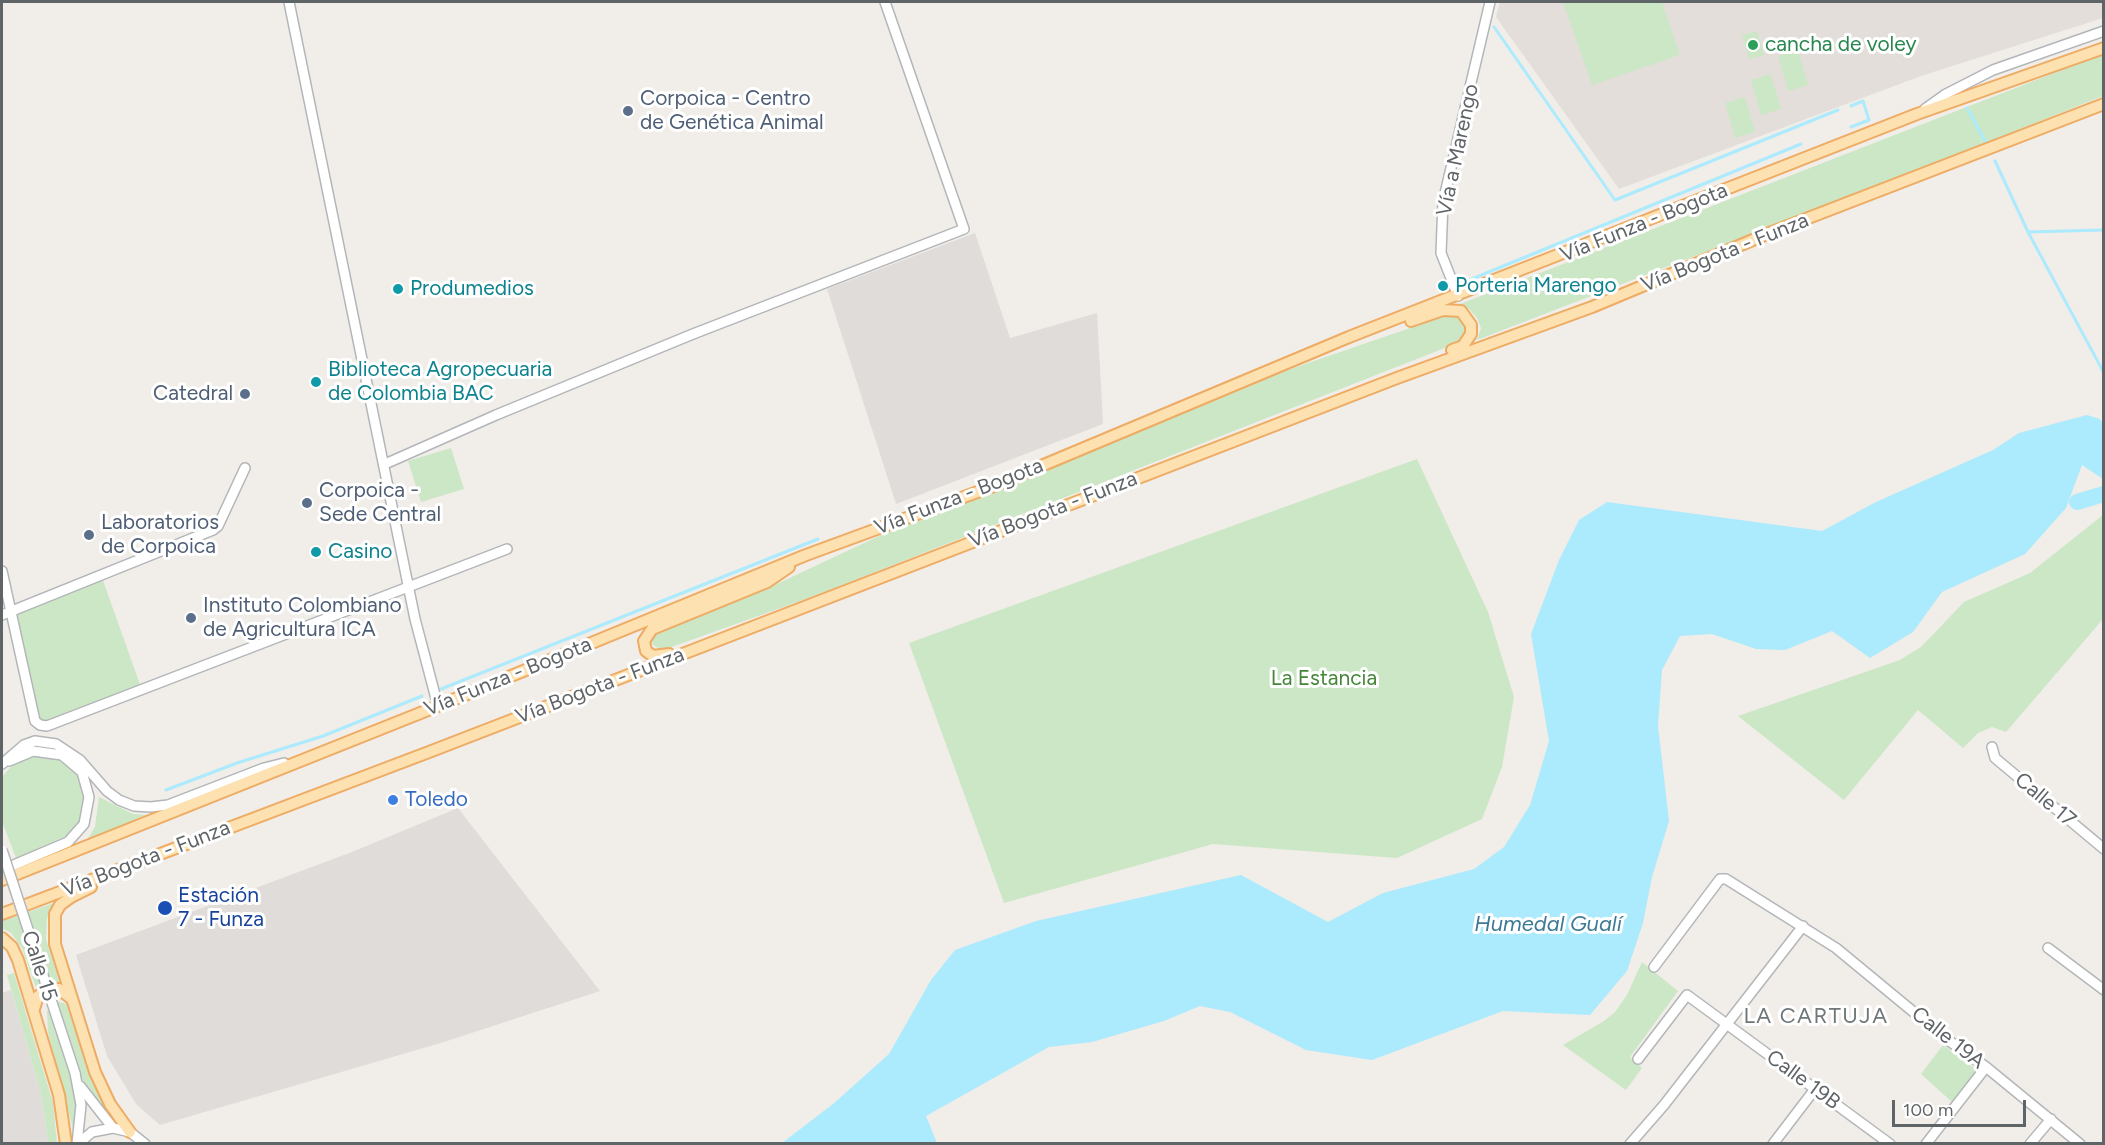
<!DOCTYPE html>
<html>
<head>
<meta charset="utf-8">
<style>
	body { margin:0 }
	#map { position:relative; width:2105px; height:1145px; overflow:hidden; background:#f1ede8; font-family:Figtree,sans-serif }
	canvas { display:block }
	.frame { position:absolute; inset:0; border:3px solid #5f6467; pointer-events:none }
	.scale { position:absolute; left:1892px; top:1100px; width:134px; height:27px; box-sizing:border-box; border:3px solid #5f6467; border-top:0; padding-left:8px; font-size:18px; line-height:21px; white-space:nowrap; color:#5f6467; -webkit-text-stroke:4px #fff; paint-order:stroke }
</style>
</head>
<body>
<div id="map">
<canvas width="2105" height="1145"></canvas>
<div class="frame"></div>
<div class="scale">100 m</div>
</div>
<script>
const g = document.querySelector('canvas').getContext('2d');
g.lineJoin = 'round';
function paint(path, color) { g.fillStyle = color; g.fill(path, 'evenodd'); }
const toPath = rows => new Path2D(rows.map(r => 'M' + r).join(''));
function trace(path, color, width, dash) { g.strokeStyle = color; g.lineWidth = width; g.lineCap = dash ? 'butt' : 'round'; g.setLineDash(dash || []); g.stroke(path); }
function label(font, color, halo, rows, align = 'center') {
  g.font = font + ' Figtree,sans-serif'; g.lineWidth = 6; g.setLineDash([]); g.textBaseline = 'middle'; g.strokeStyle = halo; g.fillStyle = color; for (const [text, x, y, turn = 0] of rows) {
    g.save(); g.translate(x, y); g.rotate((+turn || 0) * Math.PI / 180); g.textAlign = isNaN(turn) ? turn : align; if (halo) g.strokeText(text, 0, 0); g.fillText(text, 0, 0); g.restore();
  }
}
paint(toPath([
	[975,233,1010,338,1097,313,1103,424,896,504,827,289],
	[458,808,600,991,444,1042,160,1125,136,1104,107,1056,76,955,352,852],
	[11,990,41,1094,48,1143,2,1144,2,993]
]), '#e0dcda');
paint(toPath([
	[1500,2,2104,2,2103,18,1921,76,1619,189,1496,17]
]), '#e3ded9');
paint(toPath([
	[1563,2,1662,2,1680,55,1592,85],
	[1757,31,1764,55,1749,59,1742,35],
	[1798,50,1808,85,1788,91,1778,56],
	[2103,54,2103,96,1923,168,1477,340,1481,328,1477,318,1469,309,1455,306],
	[1771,74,1781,109,1761,115,1751,80],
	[1745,97,1755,132,1735,138,1725,103],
	[1448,315,1457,316,1464,322,1465,333,1460,342,814,596,666,649,660,650,650,642,652,634,766,589,890,531,1021,481,1127,433,1282,372],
	[451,448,464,489,421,502,408,461],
	[1417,459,1488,612,1514,697,1502,767,1482,819,1397,858,1213,844,1004,903,909,643],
	[2103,515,2103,619,2006,732,1992,727,1978,733,1963,748,1918,710,1844,800,1738,716,1900,660,1921,647,1964,602,2030,573],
	[101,575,142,690,40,725,10,611],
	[41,753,55,755,78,772,84,784,85,812,78,825,68,835,16,858,2,821,2,777,13,764,26,756],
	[99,797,133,814,146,815,87,840,95,827],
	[54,903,47,918,46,939,60,983,47,983,37,991,22,948,11,933,2,928,2,921],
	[1642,962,1678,991,1630,1057,1642,1068,1626,1090,1563,1045,1604,1021,1615,1012,1627,995],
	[14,973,53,1103,57,1143,48,1143,41,1094,7,975],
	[55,1001,67,1004,89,1075,112,1120,84,1084,77,1066,69,1070,77,1109,74,1133,48,1033,47,1011],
	[1943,1045,1978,1071,1952,1102,1921,1074]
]), '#cce7c6');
paint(toPath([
	[2087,415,2100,419,2103,424,2103,479,2082,465,2066,508,2025,554,1942,592,1913,632,1870,658,1832,631,1785,650,1756,649,1712,634,1680,636,1662,670,1658,726,1669,821,1652,877,1643,923,1627,971,1590,1015,1503,1011,1372,1060,1306,1050,1230,1012,1200,1006,1164,1021,1092,1042,1049,1047,926,1116,937,1143,782,1143,833,1104,889,1054,931,980,955,950,1036,921,1241,875,1328,922,1383,893,1474,869,1504,847,1530,805,1549,741,1531,634,1559,560,1579,520,1607,502,1822,531,1876,502,1993,450,2019,433]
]), '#aceafd');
trace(toPath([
	[1494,27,1615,200,1838,110],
	[1851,106,1863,101,1869,120,1851,127],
	[1967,108,1986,143],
	[1995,161,2028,232,2104,373],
	[2028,232,2104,230],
	[1462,283,1801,144],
	[441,689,818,539],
	[166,790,237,763,323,736,422,696]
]), '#aceafd', 3);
trace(toPath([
	[2077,502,2104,494]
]), '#aceafd', 16);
const minor = toPath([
	[289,2,415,619,438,706],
	[1925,109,1946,94,1993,70,2104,31],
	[1458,296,1441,253,1443,202,1490,2],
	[385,464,496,415,693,334,964,229,885,2],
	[2,571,35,721,40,725,47,726,507,549],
	[2,615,213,530,218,526,245,468],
	[1992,747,1995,758,2104,849],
	[2,764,24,745,35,741,56,744,80,760,107,791,119,800,134,806,151,807,168,805,264,768,284,763],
	[2,870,68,842,84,824,89,797,82,772,62,755,33,751,9,761],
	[2048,948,2104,990],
	[1654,967,1720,879,1726,879,1836,948,1945,1038,1986,1067,2080,1144],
	[1638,1059,1687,995,1890,1144],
	[75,1073,81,1105,77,1144],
	[80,1086,113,1128],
	[78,1144,92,1132,113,1128,130,1132,145,1144],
	[1630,1144,1664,1105,1803,926],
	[1773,1144,1815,1089],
	[1926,1144,1986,1067],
	[2030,1144,2051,1119]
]);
const major = toPath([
	[1411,321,1443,310,1461,311,1471,325,1471,334,1463,346,1452,350],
	[669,654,653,656,646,651,644,641,652,629,767,582,789,567],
	[2,880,438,706,806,555,991,487,1349,337,1917,114,2104,48],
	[91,887,71,897,60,905,55,914,55,944,95,1072,110,1104,130,1132],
	[2,914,429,752,1397,378,1592,307,1772,232,2104,104],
	[2,938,12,947,18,960,59,1095,66,1144],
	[34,1009,38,996,48,990,59,989,72,999]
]);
trace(minor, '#b3b6b9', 12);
trace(major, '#eeab63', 14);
trace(minor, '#fff', 9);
trace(major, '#fde1b1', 10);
const minorBridge = toPath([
	[2,850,75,1073]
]);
trace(minorBridge, '#b3b6b9', 12, []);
trace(minorBridge, '#fff', 9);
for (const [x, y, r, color] of [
	[1753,45,6,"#2e9e5b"],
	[628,111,6,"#5c6f8a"],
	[1443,286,6,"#0f9aa8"],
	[398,289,6,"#0f9aa8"],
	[316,382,6,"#0f9aa8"],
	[245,394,6,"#5c6f8a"],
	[307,503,6,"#5c6f8a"],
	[89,535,6,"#5c6f8a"],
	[316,552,6,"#0f9aa8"],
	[191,618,6,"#5c6f8a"],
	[393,800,6,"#3f7fe0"],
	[165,908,8,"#1a4fb4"]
]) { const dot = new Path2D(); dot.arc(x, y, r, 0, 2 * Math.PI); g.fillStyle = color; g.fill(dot); trace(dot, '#fff', 2); }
label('21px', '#27864d', '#fff', [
	["cancha de voley",1765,45]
], 'left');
label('21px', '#4e5e75', '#fff', [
	["Corpoica - Centro",640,99],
	["de Genética Animal",640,123],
	["Catedral",233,394,"right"],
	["Corpoica -",319,491],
	["Sede Central",319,515],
	["Laboratorios",101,523],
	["de Corpoica",101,547],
	["Instituto Colombiano",203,606],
	["de Agricultura ICA",203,630]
], 'left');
label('21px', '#5f6467', '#fff', [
	["Vía a Marengo",1458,150,-78],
	["Vía Funza - Bogota",1644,223,-22],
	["Vía Bogota - Funza",1725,253,-22],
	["Vía Funza - Bogota",959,497,-21],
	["Vía Bogota - Funza",1053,510,-21],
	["Vía Funza - Bogota",508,677,-22],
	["Vía Bogota - Funza",600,686,-21],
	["Calle 17",2045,800,40],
	["Vía Bogota - Funza",146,859,-21],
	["Calle 15",39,966,72],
	["Calle 19A",1948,1038,38],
	["Calle 19B",1803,1080,36]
]);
label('21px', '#0d838f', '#fff', [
	["Porteria Marengo",1455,286],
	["Produmedios",410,289],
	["Biblioteca Agropecuaria",328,370],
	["de Colombia BAC",328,394],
	["Casino",328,552]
], 'left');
label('21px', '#448538', '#fff', [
	["La Estancia",1324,679]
]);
label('21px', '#366cbe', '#fff', [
	["Toledo",405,800]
], 'left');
label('21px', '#164399', '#fff', [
	["Estación",178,896],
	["7 - Funza",178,920]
], 'left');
label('italic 22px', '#3e7a96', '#fff', [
	["Humedal Gualí",1548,925]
]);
g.letterSpacing = '1.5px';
label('22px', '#707779', '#fff', [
	["LA CARTUJA",1816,1017]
]);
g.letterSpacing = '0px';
</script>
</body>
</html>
